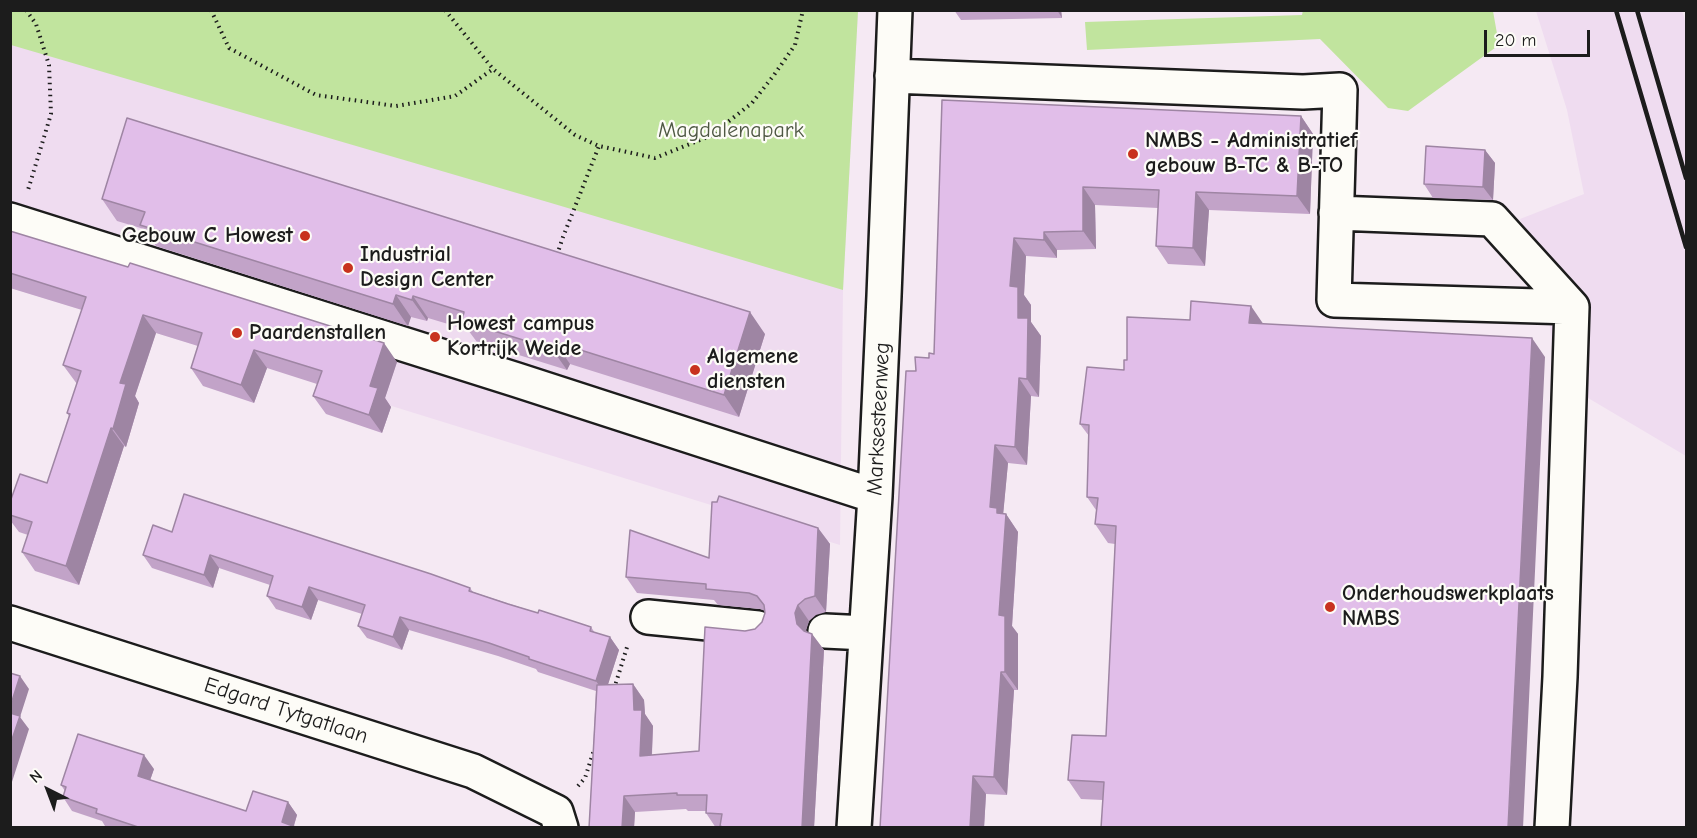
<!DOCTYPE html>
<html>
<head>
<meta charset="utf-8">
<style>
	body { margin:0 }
	#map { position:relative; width:1697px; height:838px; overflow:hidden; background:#f5e9f3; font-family:"Comic Neue",sans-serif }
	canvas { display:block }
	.frame { position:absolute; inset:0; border:12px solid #1c1c1c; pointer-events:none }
	.north { position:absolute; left:18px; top:760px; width:60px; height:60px; -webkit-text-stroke:4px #fdfcf7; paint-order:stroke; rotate:318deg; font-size:16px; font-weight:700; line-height:24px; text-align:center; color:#1c1c1c }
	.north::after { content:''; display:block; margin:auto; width:21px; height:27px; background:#1c1c1c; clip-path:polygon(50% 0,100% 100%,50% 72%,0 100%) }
	.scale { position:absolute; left:1484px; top:30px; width:106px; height:27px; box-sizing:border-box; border:3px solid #1c1c1c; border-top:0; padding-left:8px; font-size:18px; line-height:21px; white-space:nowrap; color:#1c1c1c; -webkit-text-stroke:4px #fdfcf7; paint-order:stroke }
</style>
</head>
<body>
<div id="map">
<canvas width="1697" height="838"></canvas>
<div class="frame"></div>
<div class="north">N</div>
<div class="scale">20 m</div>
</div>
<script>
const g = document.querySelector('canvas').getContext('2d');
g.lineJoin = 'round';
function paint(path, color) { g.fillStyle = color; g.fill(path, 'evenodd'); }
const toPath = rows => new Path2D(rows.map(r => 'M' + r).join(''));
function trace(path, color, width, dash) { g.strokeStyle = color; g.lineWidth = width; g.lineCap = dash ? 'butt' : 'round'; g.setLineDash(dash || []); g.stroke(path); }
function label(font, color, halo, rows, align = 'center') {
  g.font = font + ' "Comic Neue",sans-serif'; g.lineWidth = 4.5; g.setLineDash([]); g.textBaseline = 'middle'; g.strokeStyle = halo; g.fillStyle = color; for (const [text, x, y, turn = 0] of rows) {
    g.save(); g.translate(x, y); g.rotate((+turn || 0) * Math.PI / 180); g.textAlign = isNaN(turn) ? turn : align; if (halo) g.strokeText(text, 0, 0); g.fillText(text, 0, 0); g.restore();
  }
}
paint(toPath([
	[11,11,858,11,843,290,840,545,11,288],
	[1536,11,1682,11,1686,24,1686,456,1556,379,1548,311,1520,219,1584,194,1567,110]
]), '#efdcf0');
paint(toPath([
	[1303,10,1493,11,1499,45,1408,111,1388,108,1320,39,1087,50,1085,22,1302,15],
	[10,11,858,11,843,290,551,203,11,45]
]), '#c1e49e');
const minor = toPath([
	[892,76,1303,92,1340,90,1334,300,1572,307],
	[1336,213,1492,219,1572,307,1560,677,1552,828],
	[10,220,517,380,875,496],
	[648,617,758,628],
	[10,623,473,771,556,812,561,828],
	[825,631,866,633],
	[854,828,875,496,884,296,895,10]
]);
trace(minor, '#1c1c1c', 38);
trace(toPath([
	[26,10,36,24,49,65,51,114,28,190],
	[211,10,229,48,316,95,396,106,455,96,493,69],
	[445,10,493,69,575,135,599,146,655,158,710,136,752,103,774,75,795,45,803,10],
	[557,255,563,237,599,146],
	[614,689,628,644],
	[578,786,585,778,594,750]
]), '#1c1c1c', 4, [1.5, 4.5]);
trace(minor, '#fdfcf7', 33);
trace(toPath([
	[1616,10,1686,247],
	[1637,10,1686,178]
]), '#1c1c1c', 4.5);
paint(toPath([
	[954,10,1061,10,1062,18,961,20],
	[942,100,1301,116,1313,134,1310,214,1209,210,1205,266,1168,264,1156,246,1158,208,1095,205,1096,249,1057,250,1057,258,1026,256,1024,295,1031,305,1031,322,1041,336,1039,397,1031,396,1027,465,1008,463,1003,514,1006,514,1018,532,1012,626,1018,634,1018,690,1014,690,1007,795,986,794,984,828,880,828,916,371,934,354],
	[1485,150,1495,163,1493,200,1433,198,1424,184],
	[102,199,765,334,739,417,570,364,567,370,477,342,468,330,428,318,427,321,411,317,408,326,156,246,144,229,117,221],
	[10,231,397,362,385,398,391,407,382,433,326,414,313,396,317,384,267,368,254,403,203,386,191,368,198,346,156,333,135,396,139,403,126,447,124,446,79,585,35,571,22,552,28,535,19,532,10,520,10,502,47,483,69,416,67,413,77,384,63,365,82,310,10,288],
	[1264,324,1545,357,1103,800,1081,799,1068,780,1106,736,1115,544,1108,543,1095,524,1096,510,1087,497,1089,436,1080,424,1124,370,1127,360],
	[818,528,830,544,826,612,816,615,809,621,806,630,807,632,812,634,824,650,814,828,716,828,706,813,706,811,688,811,686,809,635,812,634,828,589,828,596,691,538,672,536,669,498,656,409,630,402,650,367,638,358,626,362,614,318,600,311,620,276,609,267,596,270,585,219,568,213,588,152,568,143,555,172,532,470,588,473,592,538,613,591,627,595,633,610,637,619,650,608,684,633,684,644,700,645,714,653,726,652,755,699,751,745,631,755,629,762,622,765,613,765,611,760,609,718,605,714,600,637,593,626,577,709,558],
	[154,769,150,780,246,811,288,802,297,815,294,826,298,828,111,828,105,826,102,821,72,811,63,797,65,791,61,785]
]), '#c2a3c8');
paint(toPath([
	[1057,10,1061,10,1062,18],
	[1301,116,1313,134,1310,214,1297,196],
	[1485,150,1495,163,1493,200,1483,187],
	[1083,187,1095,205,1096,249,1083,231],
	[1196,192,1209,210,1205,266,1193,248],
	[1044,232,1057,250,1057,258,1044,240],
	[1014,238,1026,256,1024,295,1031,305,1031,322,1041,336,1039,397,1027,379,1018,318,1010,286],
	[396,295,411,317,408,326,393,304],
	[413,296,428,318,427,321,412,300],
	[1251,306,1264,325,1249,323],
	[750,312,765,334,739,417,724,395],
	[143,315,156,333,135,396,139,403,126,447,113,429,120,383],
	[1532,338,1545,357,1523,828,1508,828],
	[555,342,570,364,567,370,552,349],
	[384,343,397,362,385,398,391,407,382,433,369,415,370,386],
	[254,350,267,368,254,403,241,385],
	[1019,378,1031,396,1027,465,1015,447],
	[111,428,124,446,79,585,66,566],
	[995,445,1008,463,1003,516,1006,514,1018,532,1012,626,1018,634,1018,690,1005,672,999,615,990,507],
	[818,528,830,544,826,612,815,596],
	[210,555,219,568,213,588,204,575],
	[309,587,318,600,311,620,302,607],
	[798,605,809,621,806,630,809,640,797,624,795,613],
	[400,617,409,630,402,650,393,637],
	[812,634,824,650,814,828,802,828],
	[610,637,619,650,605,694,596,681],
	[1001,672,1014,690,1007,795,994,777],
	[20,676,29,689,20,717,29,729,11,785,10,707],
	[633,684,644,700,645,714,653,726,651,772,640,756,634,710],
	[144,755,154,769,147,789,138,776],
	[973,776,986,794,984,828,970,828],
	[624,796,635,812,634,828,622,828],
	[288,802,297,815,293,828,282,822]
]), '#9e85a3');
const building = toPath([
	[942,100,1301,116,1297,196,1196,192,1193,248,1156,246,1159,190,1083,187,1083,231,1044,232,1044,240,1014,238,1010,286,1018,287,1018,318,1028,318,1027,379,1019,378,1015,447,995,445,990,507,997,508,997,513,1006,514,999,615,1005,616,1005,672,1001,672,994,777,973,776,970,828,880,828,906,371,916,371,915,357,929,358,929,353,934,354,942,100],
	[127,118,750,312,724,395,555,342,552,349,462,321,464,312,413,296,412,300,396,295,393,304,140,225,145,212,102,199,127,118],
	[1426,146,1485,150,1483,187,1424,184,1426,146],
	[10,231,128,267,130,263,384,343,370,386,378,388,369,415,313,396,322,371,254,350,241,385,191,368,202,333,143,315,120,383,126,384,113,429,111,428,66,566,22,552,32,522,10,515,10,502,20,474,47,483,70,414,67,413,81,371,63,365,86,297,10,273,10,231],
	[1191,301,1251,306,1249,323,1532,338,1508,828,1101,828,1104,782,1068,780,1072,735,1106,736,1116,526,1095,524,1098,498,1087,497,1089,425,1080,424,1087,367,1124,370,1124,360,1127,360,1127,317,1190,320,1191,301],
	[184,494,431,574,470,588,469,591,508,604,538,613,539,610,591,627,590,631,610,637,596,681,529,659,529,657,489,643,400,617,393,637,358,626,365,605,309,587,302,607,267,596,273,576,210,555,204,575,143,555,153,525,172,532,184,494],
	[719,496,818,528,815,596,805,599,798,605,795,613,797,624,804,631,812,634,802,828,725,828,720,826,722,814,706,813,707,795,677,795,677,793,624,796,622,828,589,828,597,685,633,684,634,710,642,710,640,756,699,751,705,627,745,631,755,629,762,622,765,613,764,605,757,596,749,593,706,589,706,584,626,577,630,530,709,558,712,502,717,502,719,496],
	[10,673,20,676,10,707,10,673],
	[10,713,20,716,10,745,10,713],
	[78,734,144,755,138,776,246,811,253,791,288,802,282,822,298,828,141,828,96,813,97,809,63,797,66,787,61,785,78,734]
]);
paint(building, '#e1bee9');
trace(building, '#9e85a3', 1.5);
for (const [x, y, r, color] of [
	[1133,154,6,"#c8321e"],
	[305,236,6,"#c8321e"],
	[348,268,6,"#c8321e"],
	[237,333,6,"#c8321e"],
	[435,337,6,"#c8321e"],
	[695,370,6,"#c8321e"],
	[1330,607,6,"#c8321e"]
]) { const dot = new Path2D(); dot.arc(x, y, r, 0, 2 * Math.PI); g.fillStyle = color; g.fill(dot); trace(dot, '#fdfcf7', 2); }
label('22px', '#4e5843', '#fdfcf7', [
	["Magdalenapark",731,131]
]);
label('bold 22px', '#1c1c1c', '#fdfcf7', [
	["NMBS - Administratief",1145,141],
	["gebouw B-TC & B-TO",1145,166],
	["Gebouw C Howest",293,236,"right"],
	["Industrial",360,255],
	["Design Center",360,280],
	["Howest campus",447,324],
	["Kortrijk Weide",447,349],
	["Paardenstallen",249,333],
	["Algemene",707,357],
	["diensten",707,382],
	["Onderhoudswerkplaats",1342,594],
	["NMBS",1342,619]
], 'left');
label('22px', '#1c1c1c', '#fdfcf7', [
	["Marksesteenweg",879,419,-87],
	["Edgard Tytgatlaan",286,711,18]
]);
</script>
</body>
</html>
